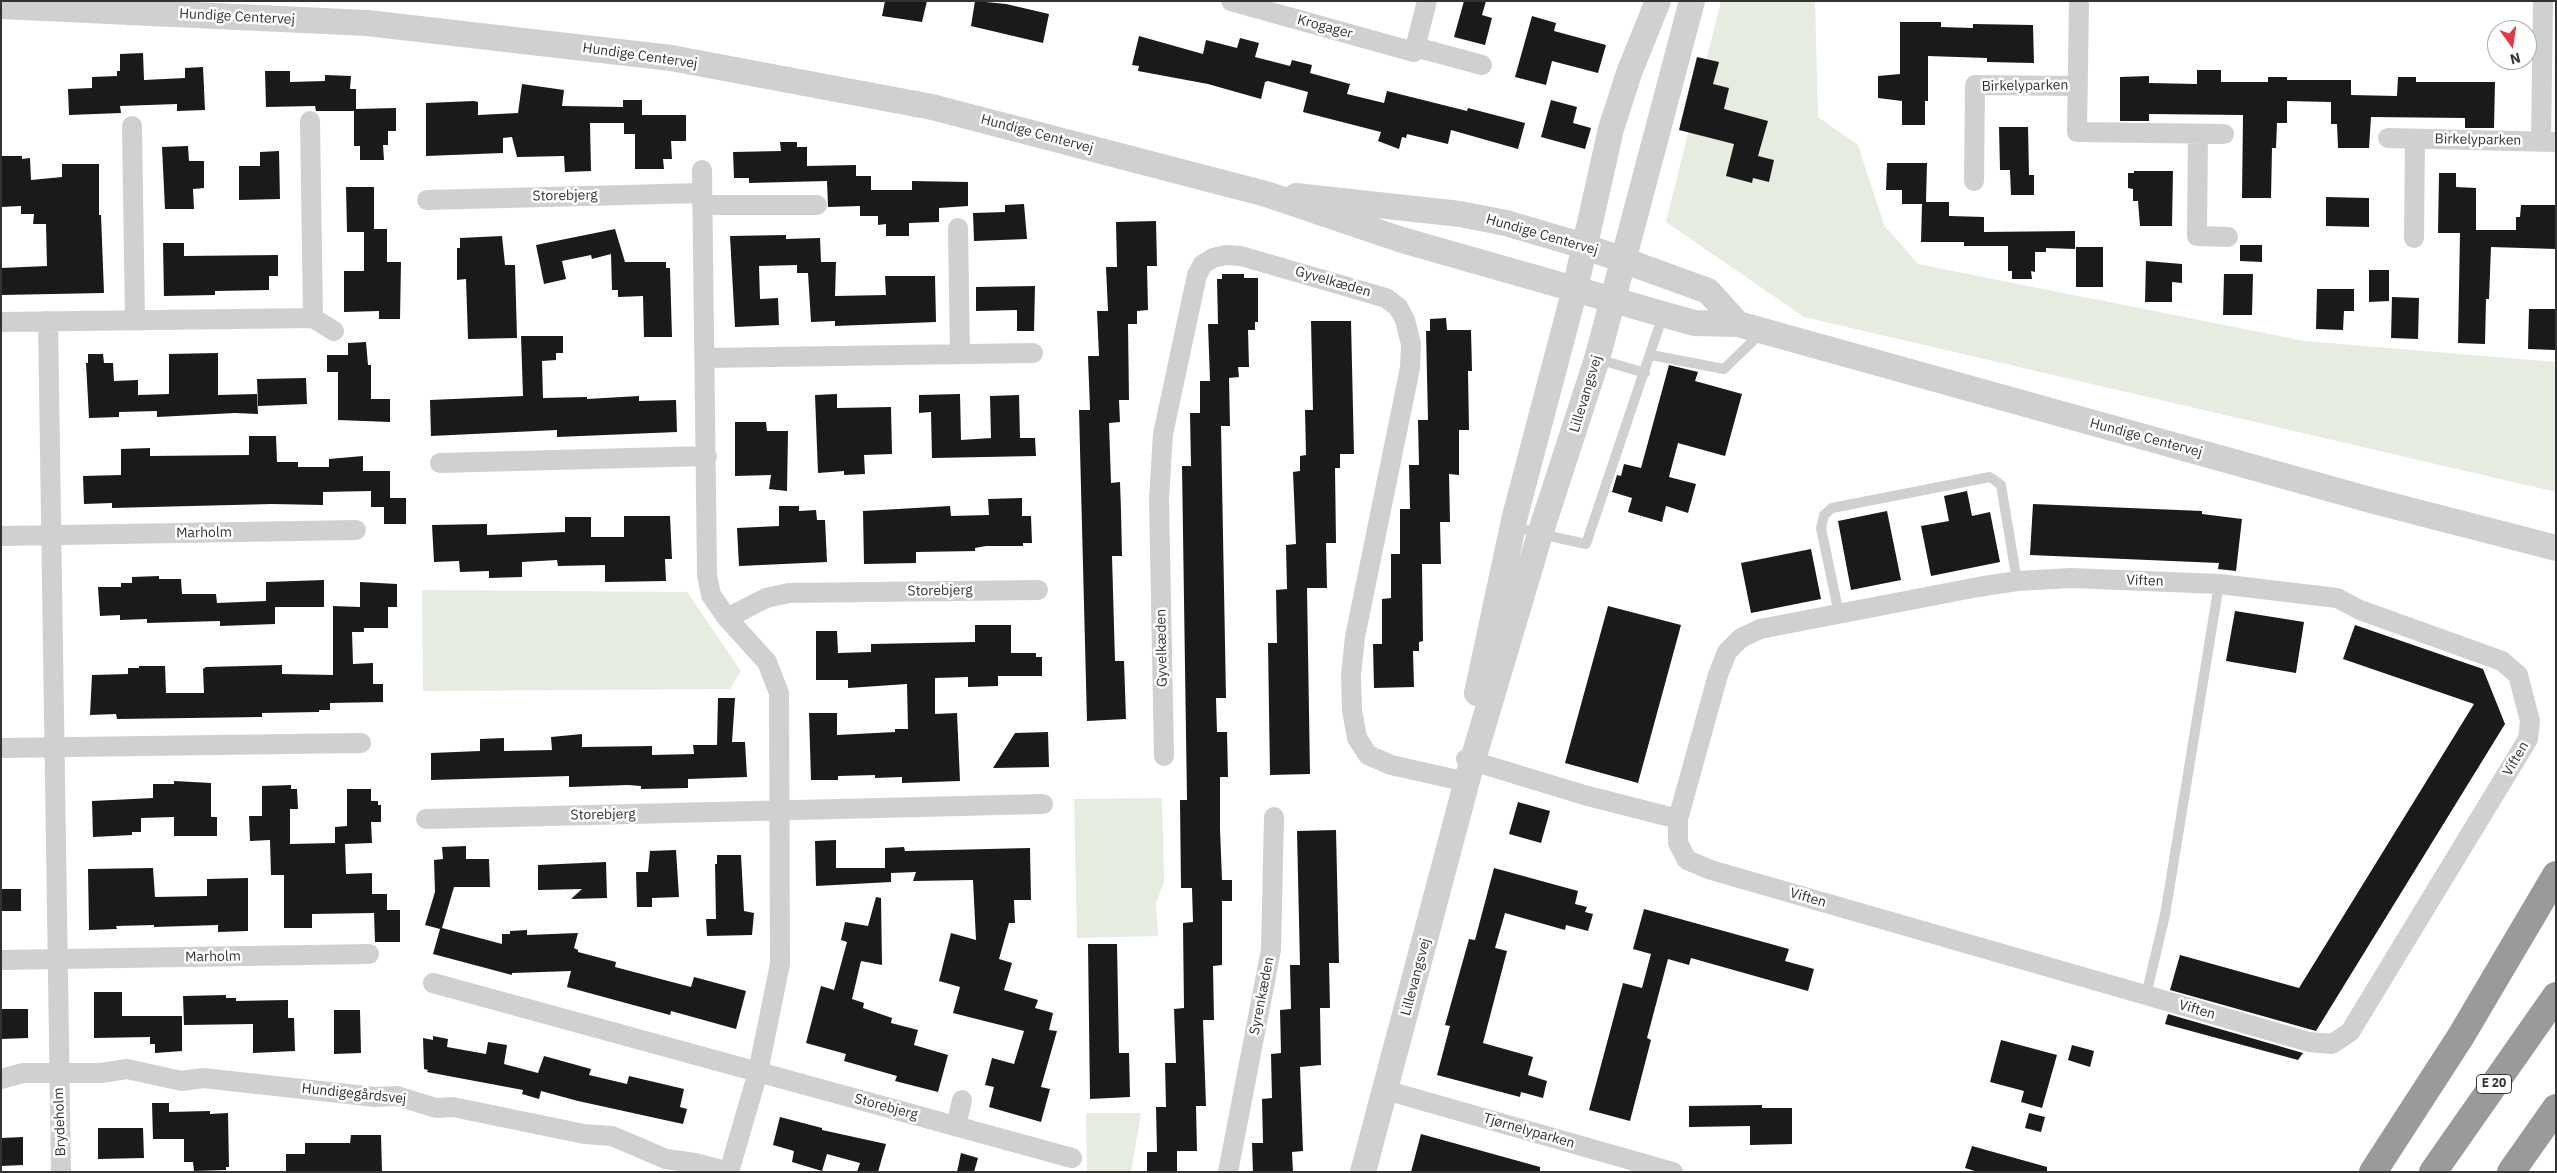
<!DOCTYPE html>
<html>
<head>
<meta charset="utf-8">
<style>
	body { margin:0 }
	#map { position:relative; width:2557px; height:1173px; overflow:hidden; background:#fff; font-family:"IBM Plex Sans",sans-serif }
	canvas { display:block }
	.frame { position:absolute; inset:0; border:2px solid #333; pointer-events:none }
	.north { position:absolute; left:2487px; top:20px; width:50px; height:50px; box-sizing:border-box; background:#fff; border:1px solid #adadad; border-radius:50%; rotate:166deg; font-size:14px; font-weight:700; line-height:20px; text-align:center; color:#333 }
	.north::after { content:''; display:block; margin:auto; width:18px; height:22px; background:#e63946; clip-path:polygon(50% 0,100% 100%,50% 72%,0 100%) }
</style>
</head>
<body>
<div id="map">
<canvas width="2557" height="1173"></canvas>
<div class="frame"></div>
<div class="north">N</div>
</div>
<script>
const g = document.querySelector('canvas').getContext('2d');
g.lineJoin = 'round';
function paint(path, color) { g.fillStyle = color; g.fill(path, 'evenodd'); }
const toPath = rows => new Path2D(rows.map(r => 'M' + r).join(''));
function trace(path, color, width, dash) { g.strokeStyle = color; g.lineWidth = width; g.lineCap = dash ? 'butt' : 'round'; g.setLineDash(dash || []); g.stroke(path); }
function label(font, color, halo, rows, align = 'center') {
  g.font = font + ' "IBM Plex Sans",sans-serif'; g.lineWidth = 5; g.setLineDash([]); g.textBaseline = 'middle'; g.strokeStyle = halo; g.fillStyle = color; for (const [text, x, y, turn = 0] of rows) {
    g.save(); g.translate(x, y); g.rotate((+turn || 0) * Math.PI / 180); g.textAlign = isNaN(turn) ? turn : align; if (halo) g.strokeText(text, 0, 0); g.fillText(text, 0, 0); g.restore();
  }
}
paint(toPath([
	[1721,1,1815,1,1818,117,1858,145,1884,225,1918,264,2305,341,2556,362,2556,492,1804,317,1666,222],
	[422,590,687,592,741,671,730,689,423,691],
	[1162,798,1164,882,1156,903,1158,936,1077,938,1074,799],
	[1086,1113,1141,1113,1131,1172,1087,1172]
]), '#e6ecdf');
paint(toPath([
	[885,1,927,1,922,22,882,16],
	[975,1,1006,4,1049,14,1043,43,971,26],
	[1464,1,1486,1,1482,15,1492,18,1485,45,1454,37],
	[1532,16,1556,23,1554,31,1606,45,1598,73,1552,61,1546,85,1515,77],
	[1900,22,1941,22,1941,27,1973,28,1973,24,2033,25,2034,63,1987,62,1987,58,1928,56,1928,101,1925,101,1925,125,1902,125,1902,101,1878,98,1878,76,1900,74],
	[1139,36,1203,54,1206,40,1237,48,1240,38,1259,43,1255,57,1290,66,1292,60,1312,65,1310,73,1350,84,1347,94,1384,103,1387,91,1467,111,1468,108,1525,123,1518,149,1451,130,1448,144,1407,134,1406,138,1402,137,1399,149,1378,141,1381,132,1303,112,1308,92,1268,81,1265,82,1261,99,1208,84,1138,71,1139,66,1132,65],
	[143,53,144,80,185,78,185,68,203,67,205,110,177,111,177,104,120,106,121,113,69,115,68,89,92,88,92,77,117,76,117,71,120,71,120,54],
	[1697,57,1719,62,1713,84,1729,88,1724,109,1768,121,1758,156,1774,160,1769,182,1753,178,1752,183,1726,176,1734,144,1679,130],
	[2197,70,2221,70,2221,82,2268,82,2268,77,2287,77,2287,80,2351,80,2351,95,2397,96,2398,77,2416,77,2416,82,2495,82,2494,128,2465,128,2465,118,2371,117,2369,148,2338,148,2337,124,2331,124,2331,102,2287,101,2287,123,2277,123,2276,148,2272,148,2271,198,2242,198,2243,115,2149,114,2149,121,2120,121,2120,77,2149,76,2149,83,2197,84],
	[265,71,290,71,290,82,325,81,325,75,351,76,350,89,356,89,356,109,396,108,396,131,388,131,388,145,383,145,384,160,360,160,360,146,354,146,354,111,316,111,315,106,266,107],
	[522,84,564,90,562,106,623,107,623,100,642,100,642,115,686,115,686,141,671,141,672,159,663,159,664,169,635,169,635,134,624,134,624,123,590,123,591,171,565,172,564,156,517,157,512,137,503,138,503,153,426,156,426,103,474,101,478,102,478,115,518,113],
	[1551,100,1577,107,1573,123,1591,128,1585,149,1541,137],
	[1999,127,2028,127,2029,175,2034,175,2034,195,2011,195,2010,170,2000,170],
	[780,142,797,142,797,147,807,147,807,166,856,165,856,176,871,176,871,190,912,190,912,181,968,182,968,206,939,208,939,222,909,223,909,236,886,236,886,224,878,225,878,216,860,216,860,206,828,207,827,181,749,183,749,178,734,178,733,152,781,151],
	[188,146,189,161,204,161,204,188,193,189,194,209,165,209,162,147],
	[279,151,280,199,239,200,239,166,260,166,260,152],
	[1,156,22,156,22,159,30,158,31,180,62,177,62,164,99,164,99,215,101,215,104,293,1,295,1,268,47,266,46,224,33,224,34,214,21,214,21,206,1,207],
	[1887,163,1927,163,1926,202,1949,202,1949,216,1984,217,1984,232,2075,231,2075,249,2046,248,2046,252,2035,252,2035,272,2031,271,2032,279,2012,279,2012,271,2008,271,2008,246,1964,246,1964,242,1921,242,1922,204,1902,204,1902,190,1886,190],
	[2134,171,2173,171,2172,226,2140,226,2138,201,2133,201,2133,189,2128,188,2128,173,2134,173],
	[2439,173,2456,173,2456,187,2476,188,2476,230,2516,230,2516,217,2520,217,2521,205,2556,205,2556,249,2491,247,2489,299,2486,299,2485,344,2458,343,2460,233,2438,233],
	[346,187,374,187,374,229,387,229,387,262,401,262,400,319,379,319,379,311,344,312,344,271,364,271,364,232,347,232],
	[2326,197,2369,198,2369,227,2326,226],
	[1024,204,1027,239,974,241,973,213,1005,212,1005,205],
	[1156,221,1157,266,1147,266,1148,310,1137,311,1137,324,1128,324,1129,400,1119,400,1120,422,1109,423,1111,483,1120,482,1121,511,1122,556,1112,556,1115,661,1124,661,1126,719,1087,721,1079,410,1090,410,1088,356,1099,356,1097,311,1108,311,1106,267,1117,267,1116,222],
	[615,229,625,262,666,262,666,268,670,268,672,337,644,337,643,296,618,297,618,290,612,290,611,254,592,259,591,255,562,261,566,279,544,284,536,245],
	[786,235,786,239,820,238,821,262,836,262,835,296,886,295,885,276,935,276,936,322,835,326,835,321,811,322,808,273,797,273,797,265,759,266,760,299,778,298,779,325,735,327,730,236],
	[502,236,505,265,515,265,517,338,468,339,466,279,457,280,457,248,460,248,460,238],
	[163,243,184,243,184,256,278,255,278,276,269,276,269,290,215,291,215,295,164,296],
	[2240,245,2262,245,2262,262,2240,261],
	[2076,247,2103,247,2103,287,2076,287],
	[2146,261,2182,264,2182,283,2172,282,2172,302,2145,302],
	[2369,270,2389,270,2389,301,2369,302],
	[1222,274,1244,274,1244,278,1258,278,1258,322,1255,322,1255,330,1248,330,1249,367,1238,367,1239,377,1229,378,1230,426,1221,426,1226,698,1216,698,1217,732,1227,732,1228,777,1220,777,1220,829,1222,880,1232,880,1232,901,1222,901,1222,965,1213,966,1214,1020,1203,1020,1206,1106,1196,1106,1197,1151,1177,1151,1177,1172,1147,1172,1147,1152,1157,1152,1156,1107,1166,1107,1165,1063,1176,1063,1174,1009,1184,1008,1183,923,1193,922,1192,888,1181,888,1180,800,1187,800,1182,466,1191,466,1190,413,1200,413,1200,381,1210,381,1208,324,1218,324,1217,279,1222,279],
	[2224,274,2253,274,2252,315,2223,315],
	[1035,286,1034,331,1017,331,1017,310,976,311,976,287],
	[2317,289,2354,289,2354,311,2344,311,2343,330,2316,329],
	[2392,297,2419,298,2418,339,2391,338],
	[2529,309,2556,309,2555,350,2528,349],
	[1446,318,1447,330,1471,330,1472,371,1468,371,1469,430,1459,430,1459,475,1449,474,1450,522,1440,522,1441,564,1422,564,1423,641,1419,642,1419,651,1413,651,1414,687,1374,688,1373,644,1382,644,1382,599,1391,598,1391,554,1400,554,1400,509,1410,509,1409,465,1419,465,1418,420,1428,420,1426,331,1430,331,1430,319],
	[1311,321,1351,321,1354,454,1340,454,1340,468,1335,468,1336,543,1326,543,1327,588,1307,588,1310,774,1270,775,1268,643,1277,643,1276,590,1287,589,1286,545,1296,544,1293,472,1300,471,1300,456,1306,455,1305,410,1313,410],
	[521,336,563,336,563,353,556,353,556,360,542,361,543,398,587,397,587,399,639,396,639,401,676,400,677,432,557,437,557,430,431,436,430,400,523,396],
	[366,342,368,365,371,365,371,399,390,399,390,422,338,420,338,372,327,372,327,355,348,355,348,343],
	[218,353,218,395,257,394,258,414,235,413,157,417,157,411,119,412,119,417,89,418,86,363,88,363,88,354,103,354,104,363,113,363,114,381,138,380,138,395,169,394,169,354],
	[1669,365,1698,372,1695,381,1742,394,1725,456,1678,443,1669,477,1696,484,1688,513,1666,506,1662,522,1628,512,1632,498,1612,492,1617,475,1621,476,1624,464,1641,468],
	[306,378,307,404,258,406,257,379],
	[837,394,837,408,891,407,892,454,864,455,865,474,844,475,844,471,818,473,815,395],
	[960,394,961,440,991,438,990,396,1019,395,1020,438,1035,438,1036,456,932,458,931,412,919,413,919,395],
	[735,422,766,422,767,431,788,431,787,491,769,489,771,475,735,476],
	[249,436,276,436,277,462,298,462,298,467,329,467,329,459,363,456,363,471,390,471,390,498,406,498,406,524,384,524,384,507,371,507,371,491,323,492,323,505,272,504,112,508,112,503,84,504,83,476,121,475,121,449,150,448,150,456,249,455],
	[1967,491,1972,516,1990,512,2000,562,1931,576,1921,526,1949,521,1944,496],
	[1022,498,1022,516,1031,516,1032,543,1023,543,1023,546,986,546,975,548,975,551,916,552,916,563,864,564,863,511,950,506,951,516,989,515,988,499],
	[2033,504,2202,511,2202,514,2242,519,2236,571,2218,569,2219,563,2030,555],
	[779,506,799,506,799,511,816,510,817,520,825,520,827,562,739,566,737,528,779,526],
	[1887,511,1901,580,1851,590,1838,521],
	[624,516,670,516,672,559,665,559,666,581,605,582,605,565,558,566,557,560,522,562,522,577,489,578,489,571,460,572,459,561,434,562,432,525,487,524,487,535,565,532,565,517,591,517,591,537,624,537],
	[1811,549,1821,599,1751,613,1741,563],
	[159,576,159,579,181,579,182,594,216,594,217,603,266,601,266,582,324,580,324,607,275,607,275,624,220,626,220,621,147,623,147,619,120,620,120,615,100,616,98,587,121,587,121,583,132,583,132,577],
	[360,582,397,584,397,607,388,607,388,628,364,628,364,632,352,632,353,664,373,663,373,684,383,684,383,702,330,703,330,710,319,710,319,712,262,713,262,717,117,719,116,714,90,715,92,675,128,674,128,668,139,668,139,666,165,666,166,693,204,693,203,669,206,667,282,665,282,674,333,675,333,606,360,607],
	[1608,606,1681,625,1638,783,1565,763],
	[2235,611,2304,622,2296,673,2226,661],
	[975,625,1011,625,1011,653,1036,653,1036,657,1042,657,1042,676,998,676,998,686,968,687,968,677,935,678,935,714,957,713,960,781,902,783,902,777,875,778,875,775,838,776,838,780,811,780,809,713,837,713,837,735,895,732,895,729,908,729,907,684,848,688,848,680,816,680,816,631,837,631,838,653,871,652,871,644,975,642],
	[2355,625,2483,669,2505,724,2316,1031,2170,990,2180,955,2299,988,2474,704,2343,659],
	[718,698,735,698,732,742,745,742,747,777,688,779,688,788,641,789,641,786,628,785,569,787,569,776,431,780,431,753,480,751,480,739,504,738,504,751,552,750,551,737,582,734,582,747,652,746,652,755,694,754,693,745,717,745],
	[1048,732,1049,767,993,768,1015,733],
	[174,781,211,783,211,817,217,817,217,836,174,836,174,817,141,818,141,832,132,832,132,835,93,837,92,801,153,798,153,784,174,784],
	[291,785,291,789,297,789,298,809,290,809,290,844,335,843,335,827,347,826,347,789,371,789,371,801,378,801,378,805,381,805,381,822,371,822,372,843,345,844,346,874,372,873,372,894,387,894,387,910,400,910,400,942,375,942,374,913,312,914,312,928,284,928,284,875,271,875,270,840,250,841,249,816,262,816,262,786],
	[1518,802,1550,811,1541,843,1509,834],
	[1336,830,1339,963,1329,963,1330,1008,1320,1008,1321,1065,1300,1067,1303,1151,1292,1152,1293,1172,1253,1172,1252,1143,1263,1143,1262,1099,1272,1098,1271,1054,1281,1053,1280,1010,1291,1009,1290,965,1300,965,1297,831],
	[836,840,836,868,885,868,885,848,904,847,905,851,1030,848,1031,900,1014,900,1015,923,1009,923,999,959,1012,963,1004,990,1038,1000,1035,1008,1053,1013,1049,1030,1057,1031,1041,1087,1050,1089,1041,1122,989,1107,994,1087,985,1085,992,1058,1014,1064,1024,1031,953,1013,960,987,939,981,951,933,976,940,973,880,913,881,916,872,891,873,891,882,816,886,815,841],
	[466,846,466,859,489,859,490,887,454,887,442,928,502,944,502,934,510,934,510,931,527,930,527,935,578,933,574,948,578,950,578,952,616,962,615,967,691,987,694,977,746,991,736,1029,671,1011,670,1015,567,987,571,971,512,973,512,975,433,954,440,929,425,925,435,892,434,860,443,859,442,847],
	[676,850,679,897,652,898,652,907,637,907,636,872,648,872,650,851],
	[717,855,741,855,744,911,754,913,752,935,707,936,706,919,716,919,715,864,717,864],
	[606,862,607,898,571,899,582,889,538,890,538,865],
	[153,868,155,897,207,896,207,879,248,878,248,931,218,932,218,925,154,927,154,925,116,926,117,929,89,930,88,869],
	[1494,868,1578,891,1575,904,1587,907,1585,912,1593,914,1588,931,1566,925,1565,930,1505,913,1495,948,1507,951,1483,1043,1533,1057,1528,1075,1547,1081,1543,1098,1521,1092,1520,1097,1437,1075,1450,1026,1445,1025,1469,939,1475,940],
	[1,889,21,889,21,911,1,911],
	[876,897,881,898,882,965,861,961,852,999,864,1003,863,1008,892,1018,891,1023,918,1030,914,1045,948,1055,938,1092,895,1081,897,1076,844,1061,846,1054,806,1043,821,986,834,990,847,942,841,940,845,922,868,926],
	[1644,909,1789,949,1785,961,1814,969,1808,991,1691,958,1689,965,1668,959,1647,1038,1651,1040,1630,1121,1589,1110,1623,983,1642,988,1651,954,1633,949],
	[1088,944,1117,944,1119,1053,1129,1053,1130,1097,1090,1099],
	[94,992,122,992,122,1016,182,1016,182,1051,155,1053,155,1044,150,1044,150,1037,94,1038],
	[226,995,226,998,236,998,236,1001,288,1000,288,1018,294,1018,295,1051,253,1053,253,1024,184,1025,183,996],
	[1,1009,28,1009,28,1038,1,1039],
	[334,1010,360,1010,361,1053,334,1054],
	[2168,1014,2303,1053,2298,1060,2165,1024],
	[433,1036,448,1039,447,1047,486,1054,488,1042,507,1045,504,1064,538,1073,544,1056,591,1069,589,1075,627,1084,629,1076,684,1089,680,1107,687,1109,683,1124,578,1101,541,1091,539,1099,522,1094,523,1090,427,1072,428,1070,424,1069,423,1038,433,1040],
	[2001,1040,2057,1055,2042,1108,2021,1102,2024,1091,1990,1082],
	[2072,1045,2094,1051,2090,1067,2068,1060],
	[152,1103,169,1103,169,1112,210,1111,210,1114,228,1113,229,1167,226,1167,226,1170,194,1171,193,1162,184,1162,184,1139,153,1139],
	[1762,1105,1762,1108,1792,1108,1792,1144,1750,1145,1750,1126,1689,1127,1689,1106],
	[2029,1113,2045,1117,2041,1132,2025,1128],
	[780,1117,822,1128,822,1130,886,1144,878,1172,857,1172,860,1163,827,1154,822,1171,792,1162,794,1151,773,1145],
	[98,1128,143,1128,144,1158,98,1159],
	[1421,1134,1540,1167,1540,1172,1411,1172],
	[351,1135,381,1135,382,1172,286,1172,286,1154,305,1154,305,1143,350,1143],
	[23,1137,23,1165,1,1166,1,1138],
	[1972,1146,2047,1167,2047,1172,1978,1172,1965,1168],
	[961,1153,978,1158,974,1172,957,1172]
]), '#1a1a1a');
trace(toPath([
	[1651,355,1724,369,1762,332],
	[1598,359,1645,373],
	[1514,526,1540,534,1586,544,1663,315],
	[1839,614,1821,528,1824,515,1832,508,1990,477,2001,485,2017,581],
	[2146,995,2165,915,2219,584]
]), '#d0d0d0', 10);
trace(toPath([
	[1231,1,1414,52,1427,1],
	[2079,1,2077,132,2224,134],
	[1415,47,1482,65],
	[132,126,135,320],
	[2198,134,2197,236,2228,237],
	[2388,138,2556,142],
	[2541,142,2543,1],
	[702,170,707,575,711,595,727,618,767,662,779,693,780,964,758,1072,729,1172],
	[1974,181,1975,85,2078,86],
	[427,200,702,193],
	[702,205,817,205],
	[958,228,960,354],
	[2414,238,2415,139],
	[313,318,334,331],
	[48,321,61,1172],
	[1,322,313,318,310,121],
	[706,358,1033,353],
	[440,463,707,456],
	[1,536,356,530],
	[2071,578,2219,584,2337,598,2360,610,2502,661,2518,675,2530,721,2528,739,2350,1032,2332,1044,2309,1042,1711,870,1687,860,1678,843,1678,819,1718,675,1727,652,1741,638,1760,629,1978,587,2017,581,2071,578],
	[727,618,766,598,789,593,1038,590],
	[1,748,361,743],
	[1164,756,1159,498,1163,434,1197,275,1203,264,1213,258,1226,255,1241,256,1386,298,1398,307,1405,320,1411,344,1410,368,1355,637,1351,675,1352,710,1357,738,1368,755,1391,765,1467,782],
	[1466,759,1584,795,1678,819],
	[426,819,1043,804],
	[1,960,369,954],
	[433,983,1072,1158],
	[1,1079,23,1073,101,1073,127,1069,182,1081,203,1078,375,1097,397,1096,436,1108,453,1107,584,1134,612,1136,666,1159,695,1163,729,1172],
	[1385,1090,1673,1172],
	[956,1126,962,1100],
	[1228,1172,1271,950,1274,817]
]), '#d0d0d0', 20);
trace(toPath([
	[1,6,367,23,671,58,932,107,1266,194,1402,240,1694,323,1738,324,2374,501,2556,548],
	[1296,196,1460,214,1506,223,1584,246,1708,291,1738,324],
	[1477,693,1515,516,1575,289,1611,129,1629,73,1658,1],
	[1363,1172,1469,773,1540,534,1597,359,1692,1]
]), '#d0d0d0', 26);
trace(toPath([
	[2373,1172,2461,1036,2556,875],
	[2433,1172,2556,996],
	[2511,1172,2556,1108]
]), '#9a9a9a', 28);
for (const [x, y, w] of [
	[2494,1084,35]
]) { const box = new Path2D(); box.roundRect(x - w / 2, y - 9.5, w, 19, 4); g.fillStyle = '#fff'; g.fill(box); trace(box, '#333', 1); }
label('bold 12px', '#333', null, [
	["E 20",2494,1084]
]);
label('14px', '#333', '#fff', [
	["Hundige Centervej",237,17,3],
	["Krogager",1325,27,15],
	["Hundige Centervej",640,56,8],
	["Birkelyparken",2025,86,-1],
	["Hundige Centervej",1037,134,15],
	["Birkelyparken",2478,140,1],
	["Storebjerg",565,196,-1],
	["Hundige Centervej",1542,235,16],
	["Gyvelkæden",1333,282,16],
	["Lillevangsvej",1586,394,-73],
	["Hundige Centervej",2146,438,15],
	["Marholm",204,533,-1],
	["Viften",2145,581,2],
	["Storebjerg",940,591,-1],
	["Gyvelkæden",1162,648,-91],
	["Viften",2516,759,-60],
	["Storebjerg",603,815,-1],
	["Viften",1808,898,16],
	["Marholm",213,957,-1],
	["Lillevangsvej",1416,977,-75],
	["Syrenkæden",1262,996,-79],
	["Viften",2197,1010,16],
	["Hundigegårdsvej",354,1094,6],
	["Storebjerg",886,1107,15],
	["Brydeholm",60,1122,-92],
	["Tjørnelyparken",1529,1131,16]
]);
</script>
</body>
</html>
